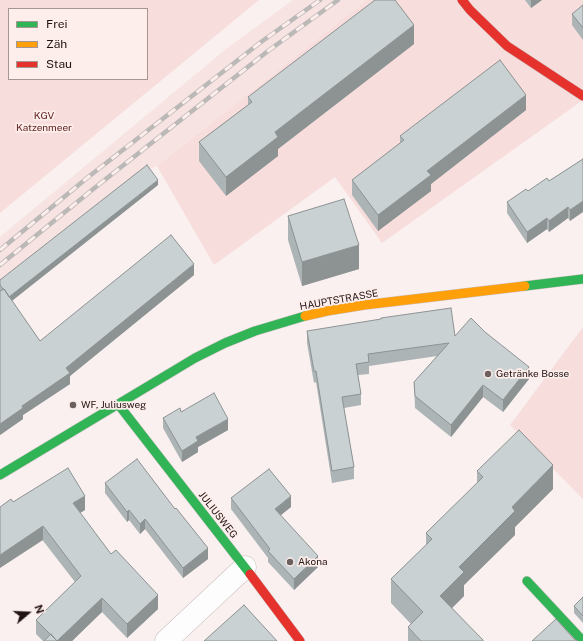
<!DOCTYPE html>
<html>
<head>
<meta charset="utf-8">
<style>
	body { margin:0 }
	#map { position:relative; width:583px; height:641px; overflow:hidden; background:#f9f0ef; font-family:"Public Sans",sans-serif }
	canvas { display:block }
	.legend { position:absolute; left:8px; top:8px; width:140px; height:72px; box-sizing:border-box; background:#fdedeb; border:1px solid #a59694; margin:0; padding:5px 7px; list-style:none; font-size:12px; color:#201312 }
	.legend li { display:flex; align-items:center; gap:8px; height:20px }
	.legend b { width:20px; border:1px solid #a59694 }
	.north { position:absolute; left:8px; top:593px; width:40px; height:40px; -webkit-text-stroke:3px #fdedeb; paint-order:stroke; rotate:71deg; font-size:11px; font-weight:700; line-height:16px; text-align:center; color:#201312 }
	.north::after { content:''; display:block; margin:auto; width:14px; height:18px; background:#201312; clip-path:polygon(50% 0,100% 100%,50% 72%,0 100%) }
</style>
</head>
<body>
<div id="map">
<canvas width="583" height="641"></canvas>
<ul class="legend">
<li><b style="height:5px;background:#30b455"></b>Frei</li>
<li><b style="height:5px;background:#ff9f0a"></b>Zäh</li>
<li><b style="height:5px;background:#e5322d"></b>Stau</li>
</ul>
<div class="north">N</div>
</div>
<script>
const g = document.querySelector('canvas').getContext('2d');
g.lineJoin = 'round';
function paint(path, color) { g.fillStyle = color; g.fill(path, 'evenodd'); }
const toPath = rows => new Path2D(rows.map(r => 'M' + r).join(''));
function trace(path, color, width, dash) { g.strokeStyle = color; g.lineWidth = width; g.lineCap = dash ? 'butt' : 'round'; g.setLineDash(dash || []); g.stroke(path); }
function label(font, color, halo, rows, align = 'center') {
  g.font = font + ' "Public Sans",sans-serif'; g.lineWidth = 3.5; g.setLineDash([]); g.textBaseline = 'middle'; g.strokeStyle = halo; g.fillStyle = color; for (const [text, x, y, turn = 0] of rows) {
    g.save(); g.translate(x, y); g.rotate((+turn || 0) * Math.PI / 180); g.textAlign = isNaN(turn) ? turn : align; if (halo) g.strokeText(text, 0, 0); g.fillText(text, 0, 0); g.restore();
  }
}
paint(toPath([
	[293,0,367,0,157,166,147,170,0,286,0,237,226,49]
]), '#f7e3e1');
paint(toPath([
	[0,0,259,0,0,213],
	[9,9,147,9,147,79,9,79],
	[367,0,583,0,583,100,382,243,335,177,214,265,157,166],
	[583,327,583,499,510,425]
]), '#f7dddb');
const street = toPath([
	[166,641,245,567]
]);
const fast = toPath([
	[525,286,583,279],
	[118,404,250,574],
	[0,475,195,358,225,343,255,331,305,316],
	[527,581,583,641]
]);
const slow = toPath([
	[305,316,327,311,364,305,525,286]
]);
const jam = toPath([
	[462,0,470,10,507,46,583,96],
	[250,574,300,641]
]);
trace(street, '#cabfbe', 23);
trace(fast, '#cabfbe', 10);
trace(slow, '#cabfbe', 10);
trace(jam, '#cabfbe', 10);
trace(street, '#fefdfd', 22);
trace(fast, '#30b455', 9);
trace(slow, '#ff9f0a', 9);
trace(jam, '#e5322d', 9);
const rail = toPath([
	[0,250,87,178,261,42,320,0],
	[0,265,92,190,268,51,338,0]
]);
trace(rail, '#bbb8b8', 4.5);
trace(rail, '#fdedeb', 3, [9]);
paint(toPath([
	[525,0,542,0,531,8],
	[583,5,583,40,572,25,572,14],
	[414,44,278,149,278,156,226,196,199,161,199,142,248,105,248,97],
	[526,110,431,184,431,191,378,231,352,195,352,180,400,143,400,136],
	[583,159,570,221,568,218,549,232,547,229,527,243,507,213,507,202,549,181],
	[158,185,12,301,40,341,194,275,70,376,70,384,23,415,23,419,0,435,0,280],
	[288,216,359,269,302,286,288,240],
	[307,331,455,336,529,379,503,412,483,397,451,437,415,408,414,382,437,356,369,366,369,374,358,375,361,394,361,405,344,408,354,467,354,479,332,483,316,382,314,383,307,343],
	[181,412,228,430,198,447,198,452,182,462,163,428,163,418],
	[477,471,553,489,515,527,515,535,464,585,464,596,452,608,483,641,408,641,408,627,411,624,391,603,391,579,426,545,426,533,477,484],
	[105,483,208,559,183,578,145,529,140,534,129,520,127,522,105,493],
	[231,498,291,507,280,515,318,567,294,590,268,562,268,558,231,509],
	[13,502,85,510,80,513,111,554,158,609,127,638,102,612,72,641,43,641,36,634,36,620,75,582],
	[583,597,583,623,574,613,574,606]
]), '#adb4b5');
paint(toPath([
	[531,0,542,0,531,8],
	[414,25,414,44,278,149,278,156,226,196,226,177,275,132],
	[526,95,526,110,431,184,431,191,378,231,378,215,427,171],
	[158,180,158,185,9,303,9,297],
	[583,201,583,212,570,221,570,210],
	[568,207,568,218,549,232,549,221],
	[547,218,547,229,527,243,527,232],
	[359,245,359,269,302,286,302,262],
	[194,264,194,275,70,376,70,384,23,415,23,419,0,435,0,424,66,368],
	[529,367,529,379,503,412,503,400],
	[483,385,483,397,451,437,451,425],
	[228,419,228,430,198,447,198,452,182,462,182,451,196,437],
	[553,465,553,489,515,527,515,535,464,585,464,596,440,620,440,596,459,567,512,507],
	[85,496,85,510,73,517,73,503],
	[291,496,291,507,275,520,275,509],
	[129,510,129,520,127,522,127,512],
	[145,519,145,529,140,534,140,524],
	[43,526,43,540,0,568,0,555],
	[208,548,208,559,183,578,183,568],
	[318,556,318,567,294,590,294,579],
	[158,595,158,609,127,638,127,624],
	[102,598,102,612,72,641,57,641]
]), '#8d9293');
const building = toPath([
	[375,0,395,0,414,25,275,132,278,137,226,177,199,142,252,102,248,97,375,0],
	[583,5,583,28,572,14,583,5],
	[500,60,526,95,427,171,431,175,378,215,352,180,404,140,400,136,500,60],
	[583,159,583,201,570,210,568,207,549,221,547,218,527,232,507,202,526,189,528,191,547,178,549,181,583,159],
	[147,165,158,180,9,297,4,289,3,289,0,285,0,280,147,165],
	[344,199,359,245,302,262,288,216,344,199],
	[171,235,194,264,66,368,70,373,22,406,23,408,0,424,0,291,4,289,40,341,171,235],
	[451,308,455,336,471,318,485,332,529,367,503,400,483,385,451,425,415,396,414,382,449,343,368,354,369,362,356,364,361,394,342,397,354,467,332,471,316,371,314,371,307,331,381,319,381,318,451,308],
	[214,393,228,419,196,437,198,441,182,451,163,418,180,408,181,412,214,393],
	[519,430,553,465,512,507,515,511,459,567,464,572,440,596,483,640,483,641,421,641,408,627,423,612,391,579,432,539,426,533,483,477,477,471,519,430],
	[137,459,175,509,176,508,208,548,183,568,145,519,140,524,129,510,127,512,105,483,137,459],
	[68,468,85,496,73,503,111,554,116,550,158,595,127,624,102,598,57,641,36,620,81,576,43,526,0,555,0,507,11,499,13,502,68,468],
	[269,469,291,496,275,509,318,556,294,579,268,551,270,549,231,498,269,469],
	[583,597,583,616,574,606,583,597],
	[244,605,277,641,204,641,244,605],
	[556,619,574,639,578,641,532,641,556,619],
	[51,634,57,641,44,641,51,634]
]);
paint(building, '#c9d1d2');
trace(building, '#8d9293', 1);
for (const [x, y, r, color] of [
	[488,374,4,"#6c605f"],
	[73,405,4,"#6c605f"],
	[290,562,4,"#6c605f"]
]) { const dot = new Path2D(); dot.arc(x, y, r, 0, 2 * Math.PI); g.fillStyle = color; g.fill(dot); trace(dot, '#fdedeb', 1.5); }
label('10px', '#622420', '#fdedeb', [
	["KGV",44,116],
	["Katzenmeer",44,128]
]);
label('10px', '#201312', '#fdedeb', [
	["HAUPTSTRASSE",339,300,-10],
	["JULIUSWEG",218,515,52]
]);
label('10px', '#201312', '#fdedeb', [
	["Getränke Bosse",496,374],
	["WF, Juliusweg",81,405],
	["Akona",298,562]
], 'left');
</script>
</body>
</html>
